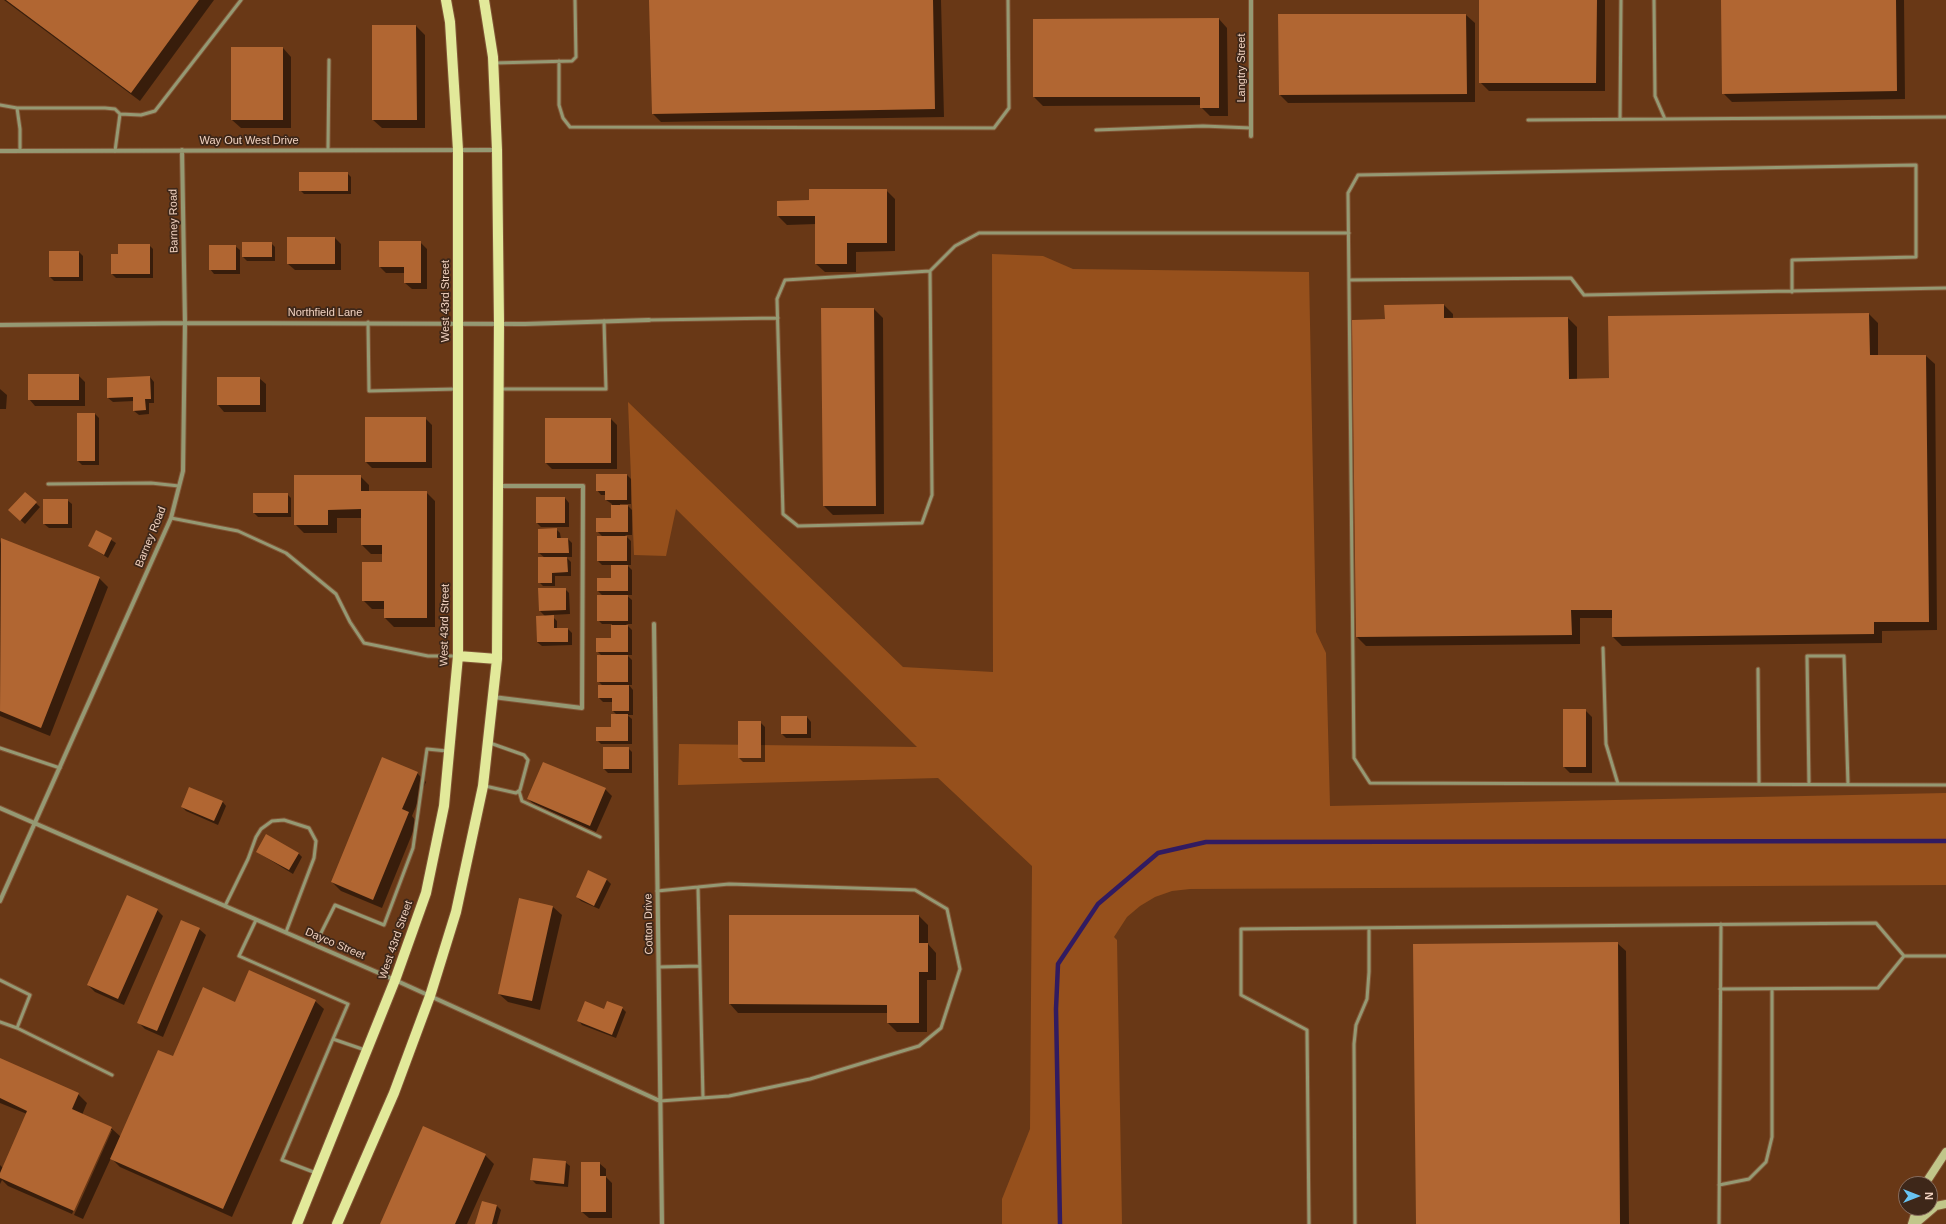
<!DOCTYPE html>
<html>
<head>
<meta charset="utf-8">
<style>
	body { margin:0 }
	#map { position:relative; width:1946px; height:1224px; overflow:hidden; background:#693816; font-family:Helvetica,sans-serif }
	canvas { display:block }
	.north { position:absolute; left:1898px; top:1176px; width:40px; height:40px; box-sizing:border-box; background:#3e2719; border:1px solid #866b5c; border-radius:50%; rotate:90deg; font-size:11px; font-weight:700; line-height:16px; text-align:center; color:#f1d2c0 }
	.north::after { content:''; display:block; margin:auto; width:14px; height:18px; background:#69c3f1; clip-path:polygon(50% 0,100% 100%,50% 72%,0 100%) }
</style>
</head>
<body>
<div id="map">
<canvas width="1946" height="1224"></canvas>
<div class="north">N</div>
</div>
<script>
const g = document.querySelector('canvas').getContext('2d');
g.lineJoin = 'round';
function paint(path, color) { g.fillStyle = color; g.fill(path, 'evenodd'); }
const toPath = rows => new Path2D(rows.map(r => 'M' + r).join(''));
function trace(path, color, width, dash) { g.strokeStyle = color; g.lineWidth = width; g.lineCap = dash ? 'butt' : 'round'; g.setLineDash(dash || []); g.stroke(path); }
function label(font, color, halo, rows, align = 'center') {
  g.font = font + ' Helvetica,sans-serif'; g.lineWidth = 3.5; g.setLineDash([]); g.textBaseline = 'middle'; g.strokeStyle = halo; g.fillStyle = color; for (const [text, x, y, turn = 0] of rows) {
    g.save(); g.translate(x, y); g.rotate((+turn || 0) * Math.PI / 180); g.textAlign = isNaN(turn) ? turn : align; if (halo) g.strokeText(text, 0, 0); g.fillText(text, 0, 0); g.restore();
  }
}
paint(toPath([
	[992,254,1043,256,1073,269,1309,272,1316,632,1326,653,1330,806,1946,793,1946,885,1190,889,1172,891,1155,897,1140,906,1127,917,1114,937,1117,940,1122,1224,1002,1224,1002,1199,1030,1129,1032,866,938,778,678,785,679,744,917,747,676,509,666,556,634,555,628,402,903,667,993,672]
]), '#96501c');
paint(toPath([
	[4,0,214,0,140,101],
	[650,0,941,0,944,117,661,122,653,114],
	[1480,0,1605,0,1605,91,1489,91,1480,82],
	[1722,0,1904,0,1905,99,1732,102,1723,93],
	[1466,15,1475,23,1475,102,1288,103,1280,95],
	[1219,19,1227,28,1228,116,1210,116,1201,107,1201,105,1043,106,1034,97],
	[416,26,425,35,425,128,382,128,373,120],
	[283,48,291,57,291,128,241,128,232,120],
	[347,173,351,177,351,194,304,194,300,190],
	[886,190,895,199,895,251,856,252,856,272,825,272,816,264,816,224,787,225,778,216,810,201],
	[335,238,341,244,341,270,295,270,288,264],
	[420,242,427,249,427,289,412,289,405,283,405,273,386,273,380,267],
	[243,243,271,243,275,247,275,261,247,261,243,257],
	[149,245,153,249,153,278,116,278,112,274],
	[235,246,240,250,240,274,214,274,210,269],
	[79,252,83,256,83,281,54,281,50,277],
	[1444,305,1453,314,1453,319,1568,318,1577,327,1577,380,1610,379,1869,314,1878,323,1878,356,1926,356,1935,364,1937,630,1882,631,1882,643,1622,646,1613,637,1613,618,1580,618,1580,644,1366,646,1357,637,1353,321,1386,320],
	[874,309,883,318,884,514,833,515,824,506],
	[78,375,85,382,85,406,35,406,29,399],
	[150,377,154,382,154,403,149,403,149,414,139,415,134,411,134,401,113,402,108,398,108,379],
	[218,378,259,378,266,384,266,412,224,412,218,405],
	[0,389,7,395,6,409,0,409],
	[95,414,99,418,99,465,82,465,78,461],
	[366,418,425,418,432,425,432,468,372,468,366,462],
	[611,419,617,425,617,469,552,469,546,463],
	[627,475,631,479,631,504,620,504,620,506,628,506,632,510,632,535,625,535,631,541,631,565,627,565,632,570,632,595,626,595,632,600,632,624,626,624,632,630,632,655,627,655,632,660,632,685,629,685,633,690,633,715,627,715,632,719,632,744,601,744,597,740,612,728,617,715,613,711,613,702,603,702,599,698,603,686,598,681,602,656,597,651,612,639,612,624,602,624,598,620,603,596,598,591,612,579,612,565,602,565,598,561,603,537,597,531,612,519,612,504,606,500,606,495,601,495,597,490],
	[360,476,369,485,369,492,426,492,435,501,435,627,394,627,385,618,385,609,372,609,363,600,383,563,383,554,371,554,362,545,362,518,337,518,337,533,304,533,295,524],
	[25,493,40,507,25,524,14,514],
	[254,494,287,494,291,498,291,517,258,517,254,513],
	[565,498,569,503,569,527,541,527,537,523],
	[44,500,67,500,72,504,72,528,49,528,44,524],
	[556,529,560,533,561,539,568,539,572,543,572,557,566,557,571,562,571,576,555,576,555,586,543,586,539,582,545,558,539,553,539,530],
	[97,531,116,543,108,558,89,546],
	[1,540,99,578,108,587,50,736,0,716,0,544],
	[565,589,569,593,570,614,551,615,557,621,557,629,568,629,572,633,572,645,542,646,537,642,537,617,546,617,540,611],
	[1585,710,1592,717,1592,773,1570,773,1564,767],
	[807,717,811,722,811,738,786,738,782,734],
	[760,722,765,727,765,762,743,762,739,758],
	[628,748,632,752,632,773,608,773,604,769],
	[417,773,426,782,412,816,417,822,382,908,341,891,332,882],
	[605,789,612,796,596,832,535,805,528,799],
	[222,801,226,806,218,825,186,811,182,807],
	[257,852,298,853,302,857,293,874],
	[589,871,607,880,611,884,599,909,581,901,577,897],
	[553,907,562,915,540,1010,508,1002,499,994],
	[157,910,163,916,124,1005,95,992,88,985],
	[730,916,919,916,928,925,928,944,936,953,936,980,927,980,927,1032,897,1032,888,1023,888,1013,738,1013,730,1004],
	[199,929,206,935,163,1037,145,1029,139,1023],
	[1617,943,1626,951,1629,1224,1417,1224],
	[315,1001,324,1009,232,1217,120,1167,111,1158,83,1219,74,1215,112,1130,109,1130,72,1214,8,1186,2,1180,0,1184,0,1165,3,1168,27,1114,0,1103,0,1059,78,1094,87,1103,82,1115,111,1128,121,1137,173,1057,236,1003],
	[622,1008,626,1012,616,1038,582,1025,578,1020,605,1010],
	[485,1155,494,1164,467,1224,381,1224],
	[565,1162,570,1166,568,1187,536,1184,532,1180],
	[599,1163,606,1169,606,1177,612,1183,612,1218,589,1218,582,1212],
	[483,1202,497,1206,501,1210,497,1224,476,1224]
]), '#0007');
trace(toPath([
	[1060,1224,1056,1009,1058,964,1098,904,1158,853,1206,842,1946,841]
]), '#311b61', 4.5);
paint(toPath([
	[6,0,199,0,131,93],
	[649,0,933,0,935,109,652,114],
	[1479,0,1597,0,1596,83,1479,83],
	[1721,0,1896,0,1897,91,1722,94],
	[1278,14,1466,14,1467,94,1279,95],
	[1219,18,1219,108,1200,108,1200,97,1033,97,1033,19],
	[372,25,416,25,417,120,372,120],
	[231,47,283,47,283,120,231,120],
	[299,172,348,172,348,191,299,191],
	[809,189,887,189,887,243,847,243,847,264,815,264,815,216,777,216,777,201,809,200],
	[287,237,335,237,335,264,287,264],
	[379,241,421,241,421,283,404,283,404,267,379,267],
	[242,242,272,242,272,257,242,257],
	[118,244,150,244,150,274,111,274,111,254,118,254],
	[209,245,236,245,236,270,209,270],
	[49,251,79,251,79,277,49,277],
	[1444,304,1444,318,1568,317,1569,379,1609,378,1608,316,1869,313,1870,355,1926,355,1929,622,1874,622,1874,634,1612,637,1612,610,1571,610,1572,635,1356,637,1352,320,1385,319,1384,305],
	[821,308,874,308,876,506,823,506],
	[28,374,79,374,79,400,28,400],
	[150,376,151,399,145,399,146,410,133,411,133,397,107,398,107,378],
	[217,377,260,377,260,405,217,405],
	[77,413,95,413,95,461,77,461],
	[365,417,426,417,426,462,365,462],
	[545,418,611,418,611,463,545,463],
	[596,474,627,474,627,500,605,500,605,491,596,491],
	[294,475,361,475,361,491,427,491,427,618,384,618,384,601,362,601,362,562,382,562,382,545,361,545,361,509,328,510,328,525,294,525],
	[25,492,37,502,20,521,8,510],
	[253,493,288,493,288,513,253,513],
	[536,497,565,497,565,523,536,523],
	[43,499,68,499,68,524,43,524],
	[611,505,628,505,628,532,596,532,596,518,611,518],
	[557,528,557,538,568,538,569,553,538,553,538,529],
	[96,530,112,538,104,555,88,546],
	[597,536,627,536,627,561,597,561],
	[1,538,100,577,41,728,0,711],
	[538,557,567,557,568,572,552,573,552,583,538,583],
	[611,565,628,565,628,591,597,591,597,578,611,578],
	[538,588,566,588,566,610,539,611],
	[597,595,628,595,628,621,597,621],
	[554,615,554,628,568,628,568,642,537,642,536,616],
	[611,625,628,625,628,652,596,652,596,638,611,638],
	[597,655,628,655,628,682,597,682],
	[598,685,629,685,629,711,612,711,612,698,598,698],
	[1563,709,1586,709,1586,767,1563,767],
	[611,714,628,714,628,741,596,741,596,727,611,727],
	[781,716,807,716,807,734,781,734],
	[738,721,761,721,761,758,738,758],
	[603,747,629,747,629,769,603,769],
	[382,757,418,772,402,809,409,812,373,900,331,882],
	[543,762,606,788,590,826,527,799],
	[189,787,223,801,214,821,181,807],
	[266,834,299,853,289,870,256,852],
	[588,870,607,879,594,906,576,897],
	[127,895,158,909,118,999,87,985],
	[519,898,553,906,532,1001,498,994],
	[729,915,919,915,919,943,928,943,928,972,919,972,919,1023,887,1023,887,1005,729,1004],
	[181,920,200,928,157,1031,137,1023],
	[1618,942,1620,1224,1416,1224,1413,944],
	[249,970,316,1000,223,1209,110,1159,158,1050,173,1056,203,987,235,1002],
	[585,1001,604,1009,607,1001,623,1007,612,1035,577,1021],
	[0,1058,79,1093,72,1109,112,1127,74,1211,0,1178,0,1173,27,1111,0,1098],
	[423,1126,486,1154,455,1224,380,1224],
	[533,1158,566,1161,564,1184,530,1180],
	[581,1162,600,1162,600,1176,606,1176,606,1212,581,1212],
	[482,1201,497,1205,492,1224,475,1224]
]), '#b16632');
const lane = toPath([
	[1654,0,1655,96,1665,119,1946,117],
	[559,61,559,105,563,118,570,127,994,128,1009,108,1008,0],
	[494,63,572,61,576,57,575,0],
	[0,105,17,108,20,129,20,151],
	[17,108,105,108,115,109,120,114],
	[1620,119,1621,0],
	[1528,120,1665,119],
	[1096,130,1203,126,1251,128],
	[328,150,329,60],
	[115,151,120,114,141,115,155,111,241,0],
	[930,271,785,280,777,299,783,514,798,526,922,523,932,495,930,271,955,246,979,233,1349,233],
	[1349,280,1571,278,1584,295,1946,288],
	[1792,292,1792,260,1916,257,1916,165,1358,175,1348,193,1354,758,1370,783,1946,785],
	[649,320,778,318],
	[368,322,369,391,457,389],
	[500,389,606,389,604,321],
	[48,484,151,483,179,486],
	[171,518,238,531,286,553,336,594,350,622,364,643,428,656,456,656],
	[1603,648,1606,744,1618,784],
	[1758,669,1759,783],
	[0,748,60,768],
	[1809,784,1807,656,1844,656,1848,784],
	[485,786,516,793,520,790,528,760,524,755,490,743],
	[519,791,522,801,600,837],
	[698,887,703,1098],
	[657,891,729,884,915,890,947,909,960,969,941,1028,919,1046,810,1079,729,1096,660,1101],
	[225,906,248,859,256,837,261,829,272,821,284,820,309,828,316,841,314,858,286,932],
	[256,920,239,956,348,1004,333,1039],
	[315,945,335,905,384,925,413,848,427,749,447,751],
	[659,967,700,966],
	[0,980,30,995,17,1028],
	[1720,989,1878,988,1904,956],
	[0,1022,17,1028,112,1075],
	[316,1173,282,1160,333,1039,365,1050],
	[1719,1185,1749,1179,1766,1162,1772,1137,1772,989],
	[1309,1224,1307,1030,1241,995,1241,929,1876,923,1904,956,1946,956],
	[1355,1224,1354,1044,1356,1025,1367,999,1369,972,1369,928],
	[1719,1224,1721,924]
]);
const street = toPath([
	[1251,0,1251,136],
	[0,151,496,150],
	[0,325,185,323,525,324,649,320],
	[654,624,662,1224],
	[493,697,582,708,583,486,498,486],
	[0,808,395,980,660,1101],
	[0,901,171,518,183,471,185,323,182,150]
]);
const secondary = toPath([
	[1925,1184,1946,1152],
	[1912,1224,1917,1208],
	[1915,1224,1936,1206,1946,1204]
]);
const primary = toPath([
	[458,656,497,659],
	[297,1224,395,980,426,893,444,806,458,656,458,150,450,22,446,0],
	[337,1224,394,1093,430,996,456,912,483,786,497,659,499,323,497,150,493,57,484,0]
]);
trace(lane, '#815435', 5);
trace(street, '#815435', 6);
trace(secondary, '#815435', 10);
trace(primary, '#815435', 12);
trace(lane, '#959973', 3);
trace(street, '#959973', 4);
trace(secondary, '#c1c68a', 8);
trace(primary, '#e2e99a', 10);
label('11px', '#f1d2c0', '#3e2719', [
	["Langtry Street",1242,68,-90],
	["Way Out West Drive",249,141],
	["Barney Road",174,221,-91],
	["West 43rd Street",446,301,-90],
	["Northfield Lane",325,313],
	["Barney Road",151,537,-68],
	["West 43rd Street",445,625,-89],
	["Cotton Drive",649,924,-91],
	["West 43rd Street",396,940,-71],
	["Dayco Street",335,944,23]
]);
</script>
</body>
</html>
